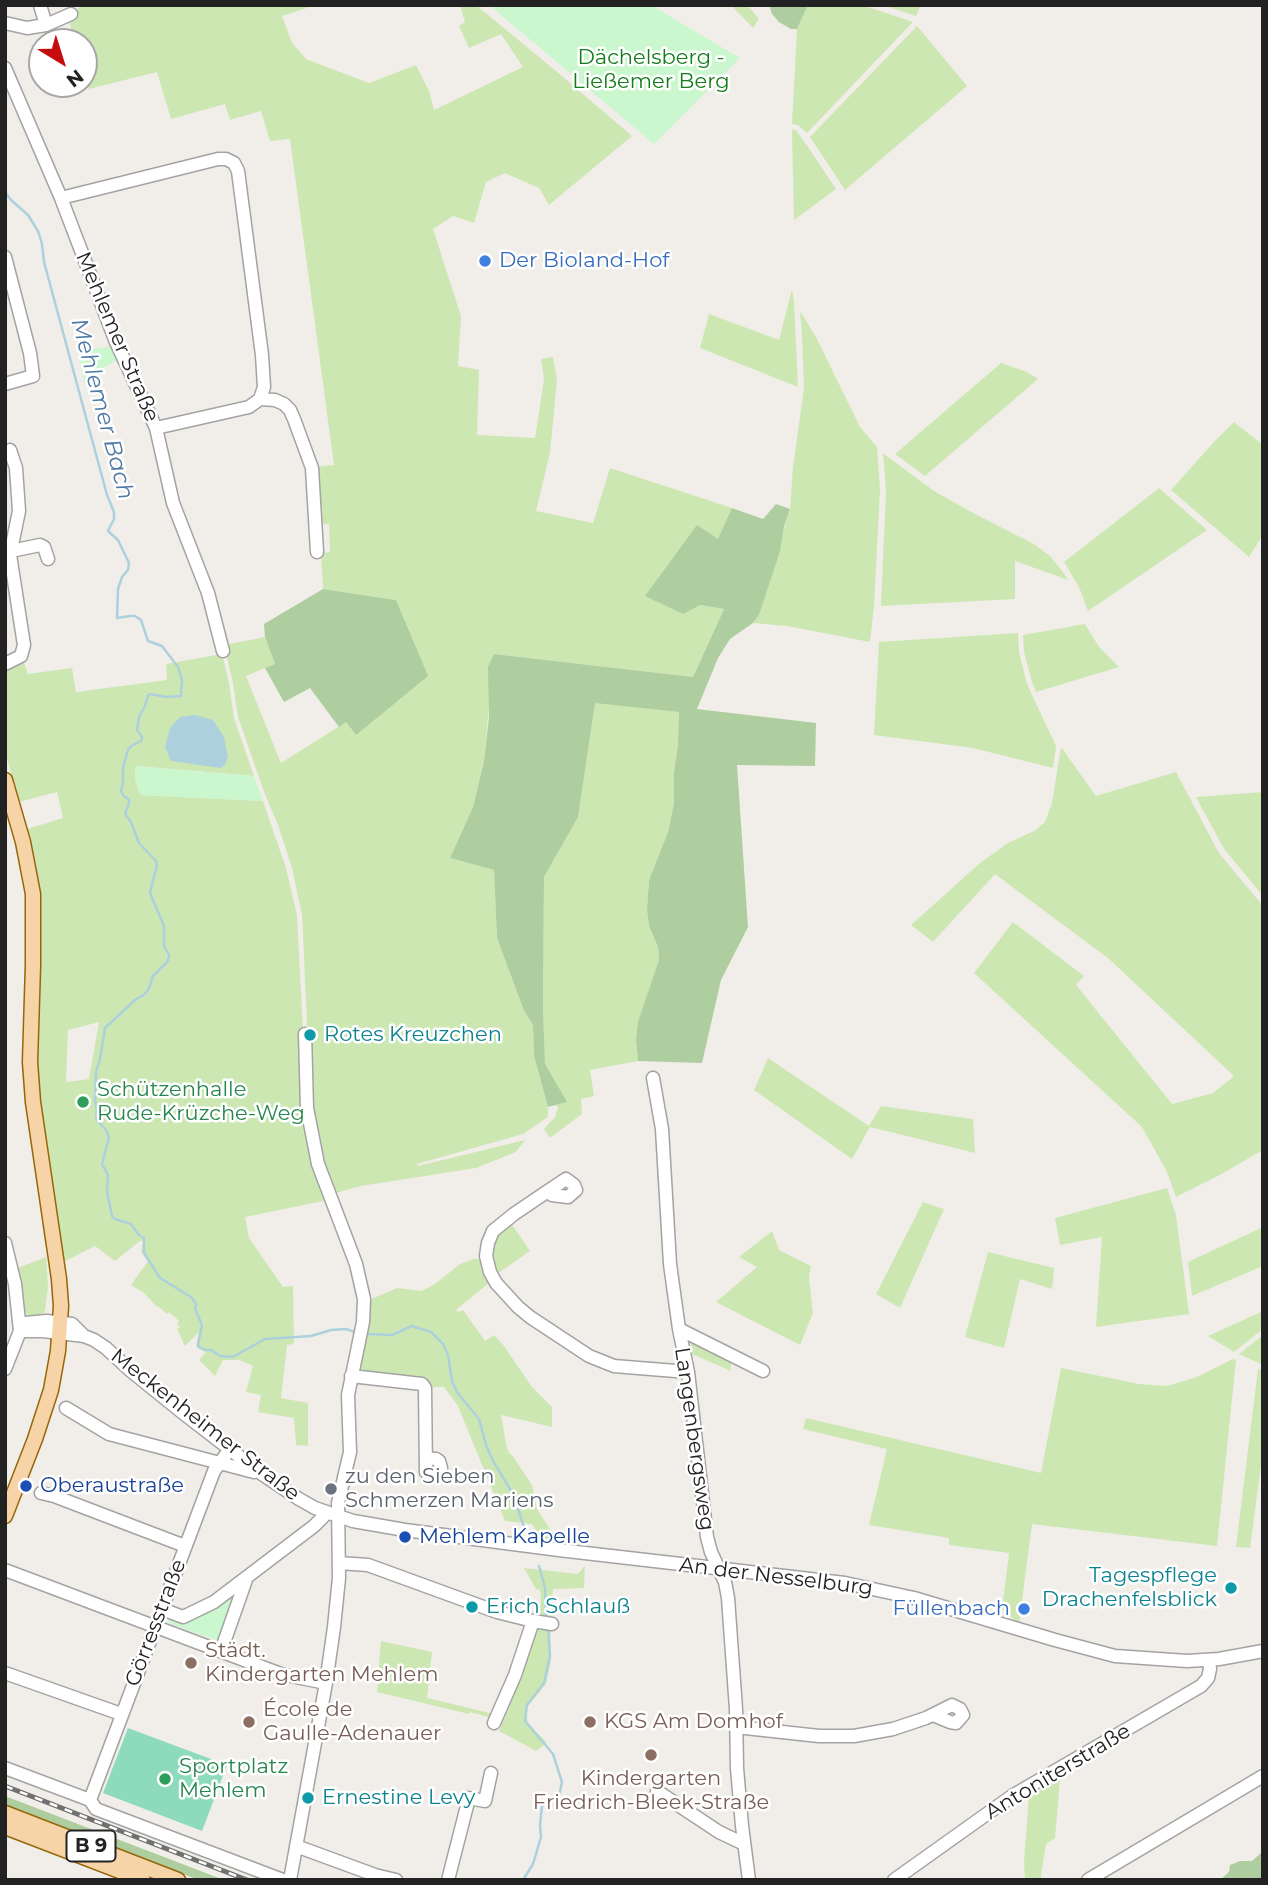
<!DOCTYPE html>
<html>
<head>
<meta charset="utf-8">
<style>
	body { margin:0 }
	#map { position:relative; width:1268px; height:1885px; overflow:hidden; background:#f1eee9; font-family:Montserrat,sans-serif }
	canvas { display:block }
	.frame { position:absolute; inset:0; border:7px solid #222; pointer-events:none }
	.north { position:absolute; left:28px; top:28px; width:70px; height:70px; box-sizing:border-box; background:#fff; border:2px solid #a7a7a7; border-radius:50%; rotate:142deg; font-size:19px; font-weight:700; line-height:28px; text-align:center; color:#222 }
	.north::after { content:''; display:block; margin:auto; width:24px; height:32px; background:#c70c0e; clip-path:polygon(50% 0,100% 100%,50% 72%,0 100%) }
</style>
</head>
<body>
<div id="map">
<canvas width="1268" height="1885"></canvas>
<div class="frame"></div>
<div class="north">N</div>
</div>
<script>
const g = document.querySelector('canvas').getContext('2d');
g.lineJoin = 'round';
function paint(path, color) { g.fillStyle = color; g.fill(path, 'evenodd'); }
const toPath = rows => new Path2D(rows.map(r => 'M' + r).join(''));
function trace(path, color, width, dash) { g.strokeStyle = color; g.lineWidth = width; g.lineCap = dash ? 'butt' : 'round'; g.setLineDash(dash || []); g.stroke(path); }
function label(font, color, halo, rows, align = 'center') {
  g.font = font + ' Montserrat,sans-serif'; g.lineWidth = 5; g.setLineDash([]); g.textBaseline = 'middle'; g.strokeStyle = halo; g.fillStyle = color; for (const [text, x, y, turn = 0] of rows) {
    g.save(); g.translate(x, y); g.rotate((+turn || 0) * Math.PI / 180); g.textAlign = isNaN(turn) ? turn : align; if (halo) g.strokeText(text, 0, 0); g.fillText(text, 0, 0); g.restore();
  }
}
paint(toPath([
	[82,5,316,5,282,16,292,43,306,59,369,83,416,65,429,91,434,110,523,67,501,34,469,48,459,26,465,22,460,5,476,5,556,71,632,136,549,205,539,188,505,173,486,182,474,223,453,216,433,229,461,316,458,366,479,370,477,435,535,438,544,379,541,359,553,357,557,380,550,453,536,511,593,523,610,468,732,508,718,541,700,605,724,609,693,677,494,654,484,761,473,807,450,858,494,870,497,938,524,1011,533,1025,534,1056,548,1107,548,1117,523,1134,417,1164,418,1166,525,1140,516,1152,476,1168,361,1186,332,1194,309,1108,308,1045,302,915,292,868,278,825,264,792,238,717,233,683,226,653,224,645,265,637,275,664,246,676,281,763,346,722,356,735,396,600,323,589,321,553,330,552,329,524,319,525,315,467,334,465,290,139,270,141,261,111,230,120,225,104,171,119,157,72,89,89,84,72,84,42,75,42,68,18],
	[731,5,747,5,759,19,753,28],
	[808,5,862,5,913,22,807,133,798,125,792,124,797,29],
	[882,5,921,5,916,16],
	[917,26,967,86,845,190,810,137],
	[792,130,796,130,808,147,836,189,794,220],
	[792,289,794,302,798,387,700,348,709,314,779,340],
	[800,311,816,337,860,427,877,447,880,490,874,606,870,642,787,626,753,623,759,615,790,509,793,467,804,388,802,334],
	[1001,363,1027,372,1038,379,925,476,895,454],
	[1234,422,1263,445,1263,535,1249,557,1171,490,1213,443],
	[883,453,934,491,975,514,1034,544,1050,556,1063,572,1068,580,1015,561,1015,599,881,606,886,490],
	[1159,488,1207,530,1088,611,1079,587,1064,562],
	[1085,624,1099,647,1119,667,1036,692,1032,682,1024,652,1023,635],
	[1018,633,1019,652,1027,684,1056,746,1053,768,973,748,874,735,879,642],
	[222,654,229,683,234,718,254,776,136,766,135,780,141,795,263,801,286,868,297,915,304,1050,304,1108,328,1200,245,1217,249,1238,283,1287,293,1286,294,1344,287,1345,281,1398,308,1403,308,1446,296,1445,294,1418,258,1412,261,1395,246,1392,253,1366,239,1360,223,1360,215,1376,199,1360,206,1352,196,1347,199,1332,185,1346,177,1329,180,1327,177,1324,179,1321,169,1312,167,1314,158,1306,157,1307,144,1293,131,1285,148,1261,141,1252,143,1241,140,1241,115,1261,95,1246,65,1261,62,1261,37,1082,40,891,27,829,63,818,57,792,19,802,5,751,5,667,19,662,24,663,28,674,72,668,76,692,167,680,166,664],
	[99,1022,89,1079,66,1082,68,1030],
	[595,702,679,712,678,744,674,772,674,803,668,832,649,880,647,910,649,926,658,947,659,960,636,1041,638,1061,590,1070,594,1096,581,1099,582,1114,550,1138,544,1129,555,1117,558,1108,556,1105,566,1102,545,1065,543,1007,544,877,578,816],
	[1061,747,1096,796,1176,772,1219,853,1263,906,1263,1150,1218,1176,1176,1197,1167,1172,1142,1127,974,973,1013,922,1084,976,1076,985,1172,1104,1213,1093,1234,1076,1109,959,995,874,933,942,911,925,980,863,1008,843,1036,830,1045,822,1052,803],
	[1263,792,1263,896,1224,849,1196,797],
	[768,1058,869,1126,881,1106,973,1119,975,1153,870,1127,852,1159,754,1090],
	[1167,1188,1176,1215,1189,1314,1096,1327,1102,1237,1060,1245,1055,1218],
	[923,1202,944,1209,900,1308,876,1294],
	[511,1223,530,1251,497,1274,492,1257,495,1240,499,1232],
	[1263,1227,1263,1266,1192,1296,1188,1262],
	[772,1231,779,1250,811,1266,809,1277,813,1313,800,1345,716,1302,757,1267,739,1257],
	[988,1252,1054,1268,1052,1289,1020,1279,1004,1348,965,1337],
	[46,1257,48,1287,45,1310,43,1317,36,1318,29,1316,25,1312,18,1268],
	[474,1259,478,1259,482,1262,490,1282,456,1310,459,1312,463,1310,485,1341,494,1335,504,1346,532,1387,552,1407,552,1427,501,1415,507,1449,510,1454,512,1455,532,1485,537,1509,557,1540,542,1539,532,1524,505,1521,458,1406,444,1387,433,1387,428,1382,360,1371,359,1367,369,1300,397,1288,422,1291,435,1284,460,1264],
	[1263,1311,1263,1329,1234,1352,1208,1336],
	[1263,1335,1263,1365,1239,1354],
	[690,1338,731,1360,731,1371,692,1354],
	[1233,1359,1236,1360,1217,1546,1032,1524,1019,1624,1002,1609,1009,1553,949,1545,949,1538,869,1525,887,1449,803,1429,806,1418,1041,1473,1061,1368,1139,1384,1167,1386,1197,1377],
	[1258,1369,1263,1371,1263,1450,1250,1548,1236,1547],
	[585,1566,584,1588,553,1589,551,1606,556,1609,550,1620,551,1661,546,1684,528,1706,526,1711,528,1723,547,1743,536,1751,499,1731,510,1706,505,1703,538,1617,541,1601,540,1590,536,1589,524,1568,578,1574],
	[381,1641,432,1652,427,1698,494,1714,492,1718,470,1712,469,1714,377,1692],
	[1060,1778,1055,1838,1046,1844,1041,1876,1042,1880,1025,1880,1024,1862,1029,1795]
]), '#cde7b3');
paint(toPath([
	[769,5,808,5,797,29,791,29,779,22,772,14],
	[776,504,790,509,784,527,780,551,759,615,753,623,730,639,718,658,697,709,816,723,815,766,737,765,748,927,721,980,702,1063,638,1061,636,1041,638,1022,659,960,658,947,649,926,647,910,649,880,668,832,674,803,674,772,678,744,679,712,595,703,578,817,544,877,543,1007,545,1064,567,1102,548,1107,534,1056,533,1025,524,1011,497,938,494,870,450,858,473,807,484,761,489,717,488,667,494,654,693,677,724,609,700,605,683,614,645,596,697,525,718,539,732,508,763,519],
	[323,589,396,600,428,676,356,735,346,722,339,727,310,688,284,702,265,668,275,664,265,637,264,624],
	[5,1796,224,1880,199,1880,5,1806],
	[1261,1853,1263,1853,1263,1880,1220,1880,1229,1872,1230,1865,1240,1861,1252,1861]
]), '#aecea0');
paint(toPath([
	[489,5,651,5,740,58,654,144],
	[113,346,119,359,103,368,84,383,79,355,93,349],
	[136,766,254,776,263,801,140,795,135,780],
	[226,1596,235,1599,220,1639,218,1641,171,1624,168,1621,169,1615]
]), '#caf7cd');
paint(toPath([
	[128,1728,227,1765,202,1831,103,1793]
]), '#8ddbbc');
paint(toPath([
	[195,715,213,720,224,737,228,757,225,765,221,768,171,761,165,747,170,728,180,717]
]), '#acd1dc');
trace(toPath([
	[5,192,11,200,28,215,38,231,42,244,44,262,107,495,114,512,114,519,108,531,118,540,129,563,128,570,122,577,118,589,117,618,130,616,135,616,141,620,148,641,162,646,178,667,182,680,181,696,167,697,150,694,148,696,145,706,139,717,137,730,142,737,141,741,131,746,128,750,123,768,123,782,121,791,123,795,129,800,129,803,125,814,131,822,139,843,156,861,157,865,150,893,164,926,164,946,169,955,168,961,153,976,149,988,145,994,135,1000,105,1028,100,1059,96,1072,95,1100,97,1110,96,1119,106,1130,109,1138,102,1164,108,1175,107,1192,112,1216,115,1219,131,1224,139,1235,144,1238,144,1253,160,1278,191,1297,196,1304,195,1309,202,1325,198,1344,199,1347,205,1350,211,1350,220,1356,233,1357,265,1339,311,1336,331,1330,346,1329,355,1332],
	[365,1334,392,1335,412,1326,431,1332,443,1344,448,1355,452,1381,457,1392,479,1419,486,1445,493,1461,513,1494,524,1527],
	[539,1566,545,1588,546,1618],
	[523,1880,533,1864,541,1837,540,1825,542,1806,545,1803,556,1800,559,1796,562,1782,553,1754,525,1721,527,1705,544,1683,550,1656,548,1628]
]), '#acd1dc', 2.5);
const minor = toPath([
	[40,5,46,25],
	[5,23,27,28,46,25,71,14],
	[5,68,61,198,116,342,156,428,173,503,208,593,223,651],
	[61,198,218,159,226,159,234,163,238,171,262,355,264,387,260,399,249,407,156,428],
	[5,257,30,353,33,376,5,384],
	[260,399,275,400,284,404,290,410,294,419,312,468,317,552],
	[11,551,40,545,44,547,48,559],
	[5,664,21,656,24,645,10,555,19,511,16,468,10,450],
	[653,1078,662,1129,670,1264,679,1329,688,1372,707,1537,711,1552,725,1582,728,1598,736,1709,737,1768,742,1826,749,1880],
	[548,1191,566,1179,574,1185,576,1190,568,1197,552,1195,548,1191,514,1214,493,1231,488,1243,486,1256,490,1272,496,1283,518,1307,530,1317,589,1356,614,1366,688,1372],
	[5,1243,15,1284,20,1331],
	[679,1329,763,1371],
	[20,1331,43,1331,84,1336,94,1340,106,1348,131,1371,183,1413,262,1474,299,1499,315,1508,353,1521,405,1530,559,1550,845,1583,914,1598,1055,1640,1115,1656,1187,1661,1219,1659,1263,1651],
	[5,1369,20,1331,25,1323,47,1321,72,1324,84,1336],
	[351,1376,422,1384,425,1388,426,1472,431,1474,438,1474,441,1468,439,1461,436,1459,426,1458],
	[66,1408,109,1434,254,1472],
	[41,1493,54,1496,185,1546],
	[339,1563,368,1565,497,1612,533,1621,552,1624],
	[5,1570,281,1674,326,1683],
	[162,1609,183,1617,214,1602,314,1526,327,1513],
	[221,1651,247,1577],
	[5,1673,121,1714],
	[494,1723,515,1675,533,1621],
	[736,1727,819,1736,854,1736,893,1729,926,1718,952,1705,960,1709,963,1715,956,1723,950,1722,933,1715],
	[5,1768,90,1800,96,1809,283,1880],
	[657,1791,719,1832,744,1844],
	[90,1800,214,1471,230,1449],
	[296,1846,375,1875,396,1880],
	[290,1880,326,1683,334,1627,339,1578,338,1503,350,1452,348,1395,363,1322,364,1299,356,1264,318,1164,307,1108,305,1034],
	[448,1880,469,1798,485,1801,491,1773],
	[894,1880,1012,1796,1201,1686,1208,1678,1210,1669,1209,1660],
	[1088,1880,1263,1776]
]);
const major = toPath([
	[5,780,23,842,33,894,33,965,30,1062,33,1102,59,1279,61,1306,58,1351,51,1390,35,1439,5,1516],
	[5,1813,178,1880],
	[5,1827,143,1880]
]);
trace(minor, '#a3a3a3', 15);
trace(major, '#966609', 17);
trace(minor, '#fff', 12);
trace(major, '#f7d4a8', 14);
const rail = toPath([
	[5,1786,247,1880]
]);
trace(rail, '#707070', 5);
trace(rail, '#fff', 2.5, [8]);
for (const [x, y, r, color] of [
	[485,261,7,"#3f7fe0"],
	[310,1035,7,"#0f9aa8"],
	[83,1102,7,"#2e9e5b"],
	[26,1486,7,"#1a4fb4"],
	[331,1489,7,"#6b7280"],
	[405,1537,7,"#1a4fb4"],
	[1231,1588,7,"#0f9aa8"],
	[472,1607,7,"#0f9aa8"],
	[1024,1609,7,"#3f7fe0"],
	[191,1663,7,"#8d6e63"],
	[249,1722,7,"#8d6e63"],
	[590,1722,7,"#8d6e63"],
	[651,1755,7,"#8d6e63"],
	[165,1779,7,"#2e9e5b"],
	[308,1798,7,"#0f9aa8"]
]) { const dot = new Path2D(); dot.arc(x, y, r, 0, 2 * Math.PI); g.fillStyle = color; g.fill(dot); trace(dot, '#fff', 2.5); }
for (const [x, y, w] of [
	[91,1846,49]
]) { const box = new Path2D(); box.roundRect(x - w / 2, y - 15.5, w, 31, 5); g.fillStyle = '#fff'; g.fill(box); trace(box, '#222', 2); }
label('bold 19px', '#222', null, [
	["B 9",91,1846]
]);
label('21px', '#137c1b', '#fff', [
	["Dächelsberg -",651,58],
	["Ließemer Berg",651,82]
]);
label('21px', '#366cbe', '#fff', [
	["Der Bioland-Hof",499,261],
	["Füllenbach",1010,1609,"right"]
], 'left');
label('21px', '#222', '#fff', [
	["Mehlemer Straße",117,337,67],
	["Meckenheimer Straße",205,1425,38],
	["Langenbergsweg",694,1439,82],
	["An der Nesselburg",776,1577,7],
	["Görresstraße",156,1623,-69],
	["Antoniterstraße",1058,1772,-31]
]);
label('21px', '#0d838f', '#fff', [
	["Rotes Kreuzchen",324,1035],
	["Tagespflege",1217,1576,"right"],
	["Drachenfelsblick",1217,1600,"right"],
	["Erich Schlauß",486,1607],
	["Ernestine Levy",322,1798]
], 'left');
label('21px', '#27864d', '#fff', [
	["Schützenhalle",97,1090],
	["Rude-Krüzche-Weg",97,1114],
	["Sportplatz",179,1767],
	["Mehlem",179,1791]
], 'left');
label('21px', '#5b616d', '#fff', [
	["zu den Sieben",345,1477],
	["Schmerzen Mariens",345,1501]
], 'left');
label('21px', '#164399', '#fff', [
	["Oberaustraße",40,1486],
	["Mehlem Kapelle",419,1537]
], 'left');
label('21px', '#785e54', '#fff', [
	["Städt.",205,1651],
	["Kindergarten Mehlem",205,1675],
	["École de",263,1710],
	["Gaulle-Adenauer",263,1734],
	["KGS Am Domhof",604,1722],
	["Kindergarten",651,1779,"center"],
	["Friedrich-Bleek-Straße",651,1803,"center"]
], 'left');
label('italic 23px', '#4f7aa5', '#fff', [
	["Mehlemer Bach",102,409,75]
]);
</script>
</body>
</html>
